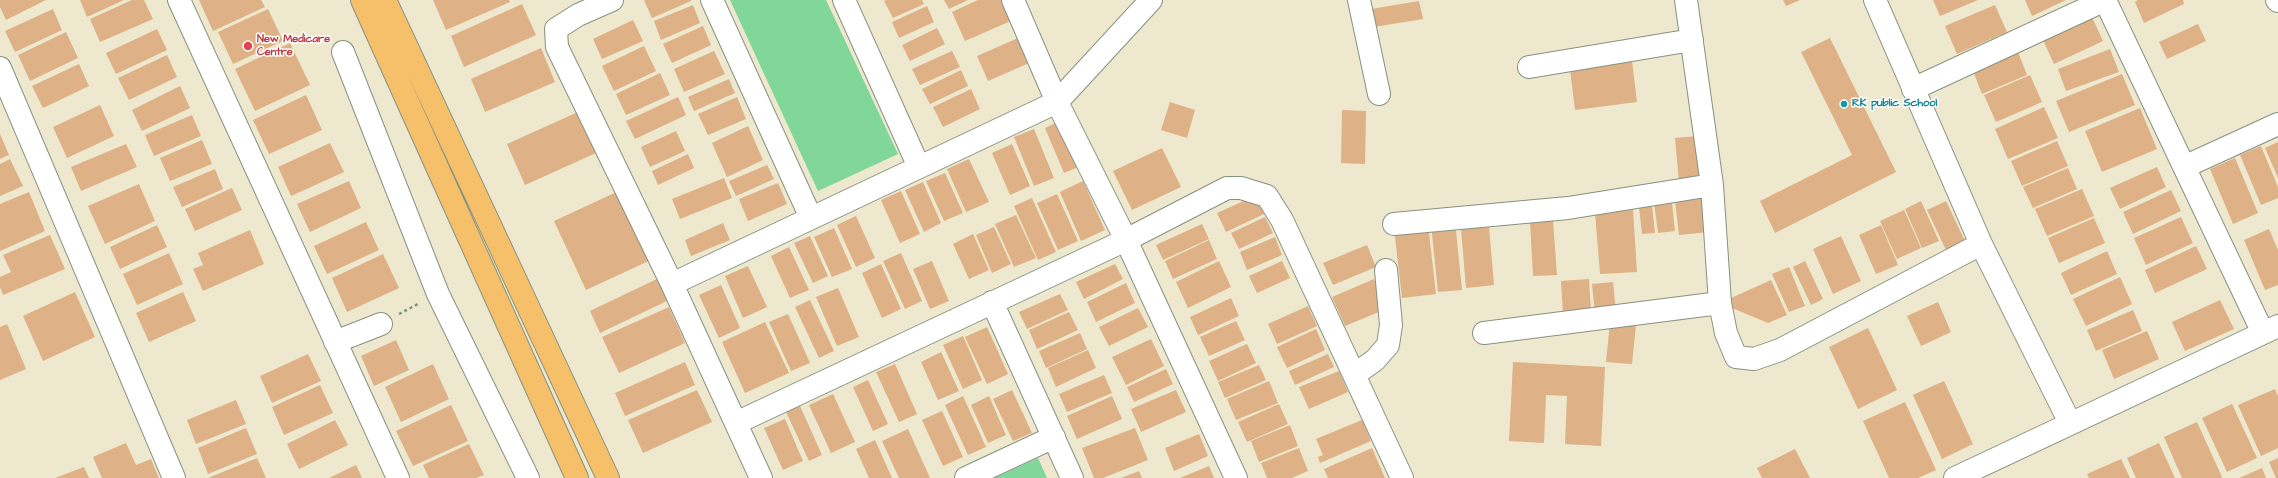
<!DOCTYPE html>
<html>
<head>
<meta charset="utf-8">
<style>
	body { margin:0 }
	canvas { display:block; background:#ede8ce }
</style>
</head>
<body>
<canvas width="2278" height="478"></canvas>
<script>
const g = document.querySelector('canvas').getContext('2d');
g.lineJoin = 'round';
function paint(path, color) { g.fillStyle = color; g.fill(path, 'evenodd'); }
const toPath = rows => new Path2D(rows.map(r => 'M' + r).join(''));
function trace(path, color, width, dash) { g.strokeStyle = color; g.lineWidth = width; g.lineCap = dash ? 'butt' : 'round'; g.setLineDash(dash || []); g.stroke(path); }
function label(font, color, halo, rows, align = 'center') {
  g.font = font + ' "Architects Daughter",sans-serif'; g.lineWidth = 3; g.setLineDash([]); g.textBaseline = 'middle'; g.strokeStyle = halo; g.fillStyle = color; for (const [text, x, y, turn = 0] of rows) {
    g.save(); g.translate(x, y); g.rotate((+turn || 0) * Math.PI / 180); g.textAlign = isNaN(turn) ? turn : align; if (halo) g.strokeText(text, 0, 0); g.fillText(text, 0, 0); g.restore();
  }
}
paint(toPath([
	[730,0,826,0,898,154,818,191],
	[1038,458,1047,478,994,478]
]), '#81d69a');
paint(toPath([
	[0,0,46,0,6,20,0,7],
	[80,0,124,0,87,17],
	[132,0,144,0,153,19,100,42,90,19],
	[199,0,261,0,265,7,213,31],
	[433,0,509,0,510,2,446,30],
	[644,0,691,0,691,1,652,18],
	[886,0,922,0,924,4,893,18,884,1],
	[944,0,968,0,949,9],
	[978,0,1004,0,1013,20,965,41,952,12],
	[1783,0,1800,0,1786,6],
	[1933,0,1978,0,1940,16],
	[2025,0,2066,0,2032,16],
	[2138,0,2183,0,2184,4,2144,23,2135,2],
	[1419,1,1423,19,1374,27,1371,9],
	[522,4,536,35,464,67,451,36],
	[693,5,700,23,661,40,654,21],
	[1995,5,2007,32,1957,54,1945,26],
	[927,6,934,22,899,38,892,22],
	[53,9,62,30,15,52,5,31],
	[268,9,283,41,233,64,218,32],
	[2092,17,2103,41,2054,64,2043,40],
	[633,20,643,41,602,59,593,39],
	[2198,24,2206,41,2167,59,2159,42],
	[703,26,711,45,672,63,663,44],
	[937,28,945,44,910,61,902,45],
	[157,29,167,50,116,74,106,53],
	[66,32,78,58,30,81,18,55],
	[1018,38,1029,63,988,81,977,56],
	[1830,38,1896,172,1775,233,1760,201,1852,155,1801,52],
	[290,43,310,85,255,111,235,69],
	[644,46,656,71,614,91,602,66],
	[541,48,555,82,485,112,471,79],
	[2110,49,2119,72,2066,91,2058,69],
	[714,51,725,74,684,92,674,69],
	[952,51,960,67,920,85,912,69],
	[2018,52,2027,75,1982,94,1973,71],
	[167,55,177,77,129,100,118,78],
	[1632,61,1637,102,1575,110,1570,69],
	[79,64,89,86,43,108,32,86],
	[961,70,968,86,930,104,922,89],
	[660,73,670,95,626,115,616,94],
	[2122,74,2135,105,2069,132,2056,101],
	[2030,75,2042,102,1996,122,1984,95],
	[729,79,735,93,694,111,688,97],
	[180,86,190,108,142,131,132,110],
	[971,89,980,109,943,127,933,107],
	[306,95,322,130,269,154,253,120],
	[678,97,686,115,635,139,626,121],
	[737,97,746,119,708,135,698,114],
	[1170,102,1195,110,1187,138,1161,130],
	[100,105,114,136,67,158,53,127],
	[2044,107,2058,138,2008,159,1995,129],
	[2140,108,2157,149,2102,172,2085,131],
	[1342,110,1366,111,1365,164,1341,163],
	[578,112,596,153,525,185,507,144],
	[192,115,201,136,154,156,145,135],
	[1062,120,1081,166,1064,173,1045,128],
	[748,126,763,160,727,177,712,143],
	[1034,129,1054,178,1034,186,1014,137],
	[676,131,685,151,650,167,641,147],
	[0,134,9,155,0,159],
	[1698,136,1702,180,1679,182,1675,138],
	[202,140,212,164,170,181,160,158],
	[2057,141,2068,166,2022,186,2011,161],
	[2278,142,2278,178,2265,148],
	[330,143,344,172,291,196,278,167],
	[126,144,137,167,81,191,71,167],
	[1012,144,1030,186,1010,195,992,153],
	[2261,146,2278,187,2278,198,2261,205,2240,155],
	[1162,148,1181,187,1132,210,1113,171],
	[688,154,694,168,658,185,652,171],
	[2235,158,2258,213,2233,224,2210,169],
	[10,159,23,186,0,196,0,164],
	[969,159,989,202,966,212,947,169],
	[767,165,774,179,736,196,729,181],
	[2157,167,2166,187,2120,209,2110,188],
	[2068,168,2077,189,2033,208,2023,187],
	[215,169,223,189,182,207,173,187],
	[945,173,963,213,944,221,926,181],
	[724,178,732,198,680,219,672,199],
	[349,181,361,208,310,232,297,204],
	[1083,181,1105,230,1081,241,1060,192],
	[923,182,941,223,924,232,905,190],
	[778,183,787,204,748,221,739,199],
	[139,184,155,221,105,244,88,206],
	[232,188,242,210,195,231,185,209],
	[1704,189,1709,232,1679,235,1674,192],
	[2082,189,2094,216,2047,236,2035,209],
	[621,190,653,259,586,290,554,221],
	[2171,190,2181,211,2133,234,2123,212],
	[901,191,920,234,900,243,881,200],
	[29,192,45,231,0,251,0,204],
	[1671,193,1675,231,1658,233,1653,195],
	[1057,194,1078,241,1058,250,1037,203],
	[1255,196,1264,214,1226,232,1217,213],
	[1651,196,1655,233,1642,234,1638,198],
	[1032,198,1056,252,1038,260,1014,206],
	[1921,201,1939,241,1922,248,1905,209],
	[1946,201,1965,241,1946,250,1927,210],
	[1633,210,1637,272,1600,274,1595,212],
	[1904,210,1921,248,1897,259,1880,221],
	[1016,215,1036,258,1014,267,995,224],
	[856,216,875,258,856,267,837,225],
	[1265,217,1273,233,1239,249,1231,233],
	[2181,217,2193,243,2146,265,2134,238],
	[2094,218,2105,243,2059,263,2048,238],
	[1455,221,1462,290,1438,292,1431,224],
	[1553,221,1557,275,1533,276,1530,222],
	[366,222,379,250,327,274,314,246],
	[723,223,730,240,691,256,685,240],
	[1202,224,1209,239,1163,260,1156,245],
	[1428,224,1436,294,1402,298,1394,228],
	[157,225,167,247,120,269,110,247],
	[1881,225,1898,265,1876,274,1859,235],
	[994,227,1011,264,992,273,976,235],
	[1489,227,1494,285,1466,288,1461,229],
	[834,228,852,269,832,277,814,237],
	[2269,229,2278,250,2278,285,2265,290,2244,240],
	[250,230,264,264,203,291,193,269,203,265,198,253],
	[973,234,989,270,969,279,953,244],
	[50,235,65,269,3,295,0,287,0,277,11,272,3,255],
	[810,236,828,276,813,283,794,243],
	[1841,236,1861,281,1833,294,1813,249],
	[1275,237,1282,255,1247,270,1240,252],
	[1209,240,1217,259,1173,279,1165,261],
	[1367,245,1376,267,1333,285,1323,263],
	[2196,246,2207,269,2155,293,2145,270],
	[789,247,809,290,790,298,771,256],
	[2107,251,2117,274,2071,295,2061,273],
	[169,253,183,284,137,305,123,274],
	[901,253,922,301,905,309,883,261],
	[383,254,399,288,347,312,332,278],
	[932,261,949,301,930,309,913,269],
	[1219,261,1231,287,1188,308,1176,282],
	[1282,261,1290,278,1257,293,1249,276],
	[1805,261,1823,299,1811,305,1793,267],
	[881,264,901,309,882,318,862,273],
	[1115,264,1123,279,1084,299,1076,282],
	[748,266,767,307,743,318,725,276],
	[1789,267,1805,306,1789,312,1772,274],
	[2120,277,2132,304,2086,326,2073,299],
	[659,278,669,300,600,333,590,311],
	[1374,279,1386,309,1345,326,1332,297],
	[1589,279,1591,312,1563,314,1561,281],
	[1771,280,1787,315,1768,323,1720,303],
	[1613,282,1616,312,1595,314,1592,284],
	[1126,283,1135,303,1096,322,1087,302],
	[721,285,740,328,719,338,699,295],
	[838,288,859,337,837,346,816,297],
	[75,292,95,337,43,361,23,316],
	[183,292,196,321,149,342,136,313],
	[1060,294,1068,310,1027,329,1019,312],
	[1231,298,1239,316,1198,335,1190,317],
	[810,300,834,351,819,358,795,307],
	[2220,300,2234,329,2185,351,2172,322],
	[1938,302,1951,332,1921,346,1907,316],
	[1308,306,1317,326,1277,344,1268,324],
	[669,307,685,343,619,373,602,337],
	[1138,308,1148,327,1109,346,1099,327],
	[2133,310,2142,331,2096,351,2087,330],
	[1069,312,1078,330,1037,349,1029,330],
	[788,314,810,363,791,371,769,322],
	[1236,321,1245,340,1209,356,1200,337],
	[765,322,789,373,745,393,722,342],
	[1610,322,1636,324,1632,364,1606,362],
	[7,324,26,369,0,380,0,327],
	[987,327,1008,374,987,384,965,337],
	[1868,328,1897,390,1858,409,1829,347],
	[1316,329,1325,350,1287,368,1277,347],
	[2147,331,2159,359,2114,379,2102,350],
	[1080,333,1087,349,1046,368,1039,351],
	[963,336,982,380,963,389,943,345],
	[1151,339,1164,366,1126,385,1112,357],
	[396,340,409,370,374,386,361,356],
	[1247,344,1256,363,1218,381,1209,361],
	[1088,350,1096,368,1056,387,1048,368],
	[941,352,959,391,938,400,921,362],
	[308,354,321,381,272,403,260,376],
	[1328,354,1334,367,1295,385,1289,371],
	[685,362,695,385,625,416,615,393],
	[1513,362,1605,367,1601,446,1565,444,1567,396,1546,395,1544,443,1509,441],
	[433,364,449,399,401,422,385,387],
	[895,364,917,414,899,422,876,372],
	[1259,365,1266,380,1225,398,1218,382],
	[1166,369,1173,384,1134,402,1127,387],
	[1339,371,1348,392,1309,409,1299,387],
	[1104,375,1112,393,1067,412,1059,394],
	[868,380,888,424,873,431,853,387],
	[1269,381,1278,403,1236,420,1227,399],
	[1944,381,1973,444,1942,459,1913,395],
	[320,385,333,413,284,435,272,407],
	[2275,389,2278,396,2278,448,2261,456,2238,405],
	[697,390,712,422,643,453,628,420],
	[1012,390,1032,433,1013,441,993,399],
	[1176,390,1186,412,1141,432,1131,409],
	[833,394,855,442,831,453,809,405],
	[963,396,986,447,968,455,945,405],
	[989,396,1006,435,988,443,971,405],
	[1112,396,1122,419,1077,439,1067,416],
	[236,400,246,424,196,444,187,420],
	[1905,402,1936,470,1918,478,1889,478,1863,421],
	[1279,404,1288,424,1247,442,1238,422],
	[2232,404,2257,458,2227,472,2202,418],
	[451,405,468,441,413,466,396,431],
	[800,406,822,455,809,461,786,412],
	[942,411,963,457,943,466,922,420],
	[785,419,803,461,783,470,764,428],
	[335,420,348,445,299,469,287,444],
	[1362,420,1371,441,1320,463,1318,457,1323,455,1316,439],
	[2197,422,2222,477,2221,478,2182,478,2164,437],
	[1290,425,1298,446,1259,462,1251,441],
	[246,428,257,454,208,474,198,448],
	[1135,428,1148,460,1103,478,1094,478,1082,448],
	[908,429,930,478,899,478,882,441],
	[1199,434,1208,456,1174,471,1165,448],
	[875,440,892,478,869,478,856,449],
	[126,443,136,465,151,459,159,478,102,478,93,457],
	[2159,443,2175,478,2136,478,2127,458],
	[469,444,484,475,476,478,429,478,423,465],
	[1299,448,1308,471,1292,478,1267,478,1261,463],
	[1372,448,1385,478,1328,478,1324,469],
	[1795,449,1810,478,1762,478,1757,468],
	[257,458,266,478,208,478],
	[2278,458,2278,478,2276,478,2269,462],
	[2121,459,2130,478,2089,478,2087,474],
	[356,465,362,478,329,478],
	[1209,466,1214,478,1180,478],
	[84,467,89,478,55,478],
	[2262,468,2266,478,2239,478],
	[1139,471,1142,478,1121,478]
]), '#dfb186');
const minor = toPath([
	[179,0,398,478],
	[612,0,578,15,556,29,557,47,672,284,761,478],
	[712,0,811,218],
	[844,0,919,167],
	[1013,0,1057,102,1126,240,1236,478],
	[1359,0,1379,94],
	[1686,0,1712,185,1720,303,1726,333,1736,357,1754,359,1780,350,1981,244],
	[1875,0,1981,244,2070,423],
	[2105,0,2263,333],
	[2277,0,2278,1],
	[343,52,438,294,528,478],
	[1529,67,1692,40],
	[0,68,174,478],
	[1913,89,2105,0],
	[2184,167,2278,124],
	[1394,224,1568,208,1712,185],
	[672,284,1057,102,1151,0],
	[992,302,1072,478],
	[1484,333,1720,303],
	[335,342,381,324],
	[1354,375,1375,360,1388,345,1391,325,1386,270],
	[736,423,1126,240,1227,188,1241,188,1267,196,1282,220,1402,478],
	[966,478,1054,437],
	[1955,478,2278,326]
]);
const major = toPath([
	[362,0,577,478],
	[385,0,608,478]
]);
trace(minor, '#869281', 24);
trace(major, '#869281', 24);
trace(toPath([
	[399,314,418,304]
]), '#869281', 2.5, [3, 3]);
trace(minor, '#fff', 22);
trace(major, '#f6c06b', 22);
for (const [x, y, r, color] of [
	[248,46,5,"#e0444e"],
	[1844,104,4,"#0f9aa8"]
]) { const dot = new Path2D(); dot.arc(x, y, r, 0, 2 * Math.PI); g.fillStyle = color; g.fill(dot); trace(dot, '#fff', 1.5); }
label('bold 11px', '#be3a42', '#fff', [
	["New Medicare",257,40],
	["Centre",257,53]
], 'left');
label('bold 11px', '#0d838f', '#fff', [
	["RK public School",1852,104]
], 'left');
</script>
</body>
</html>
